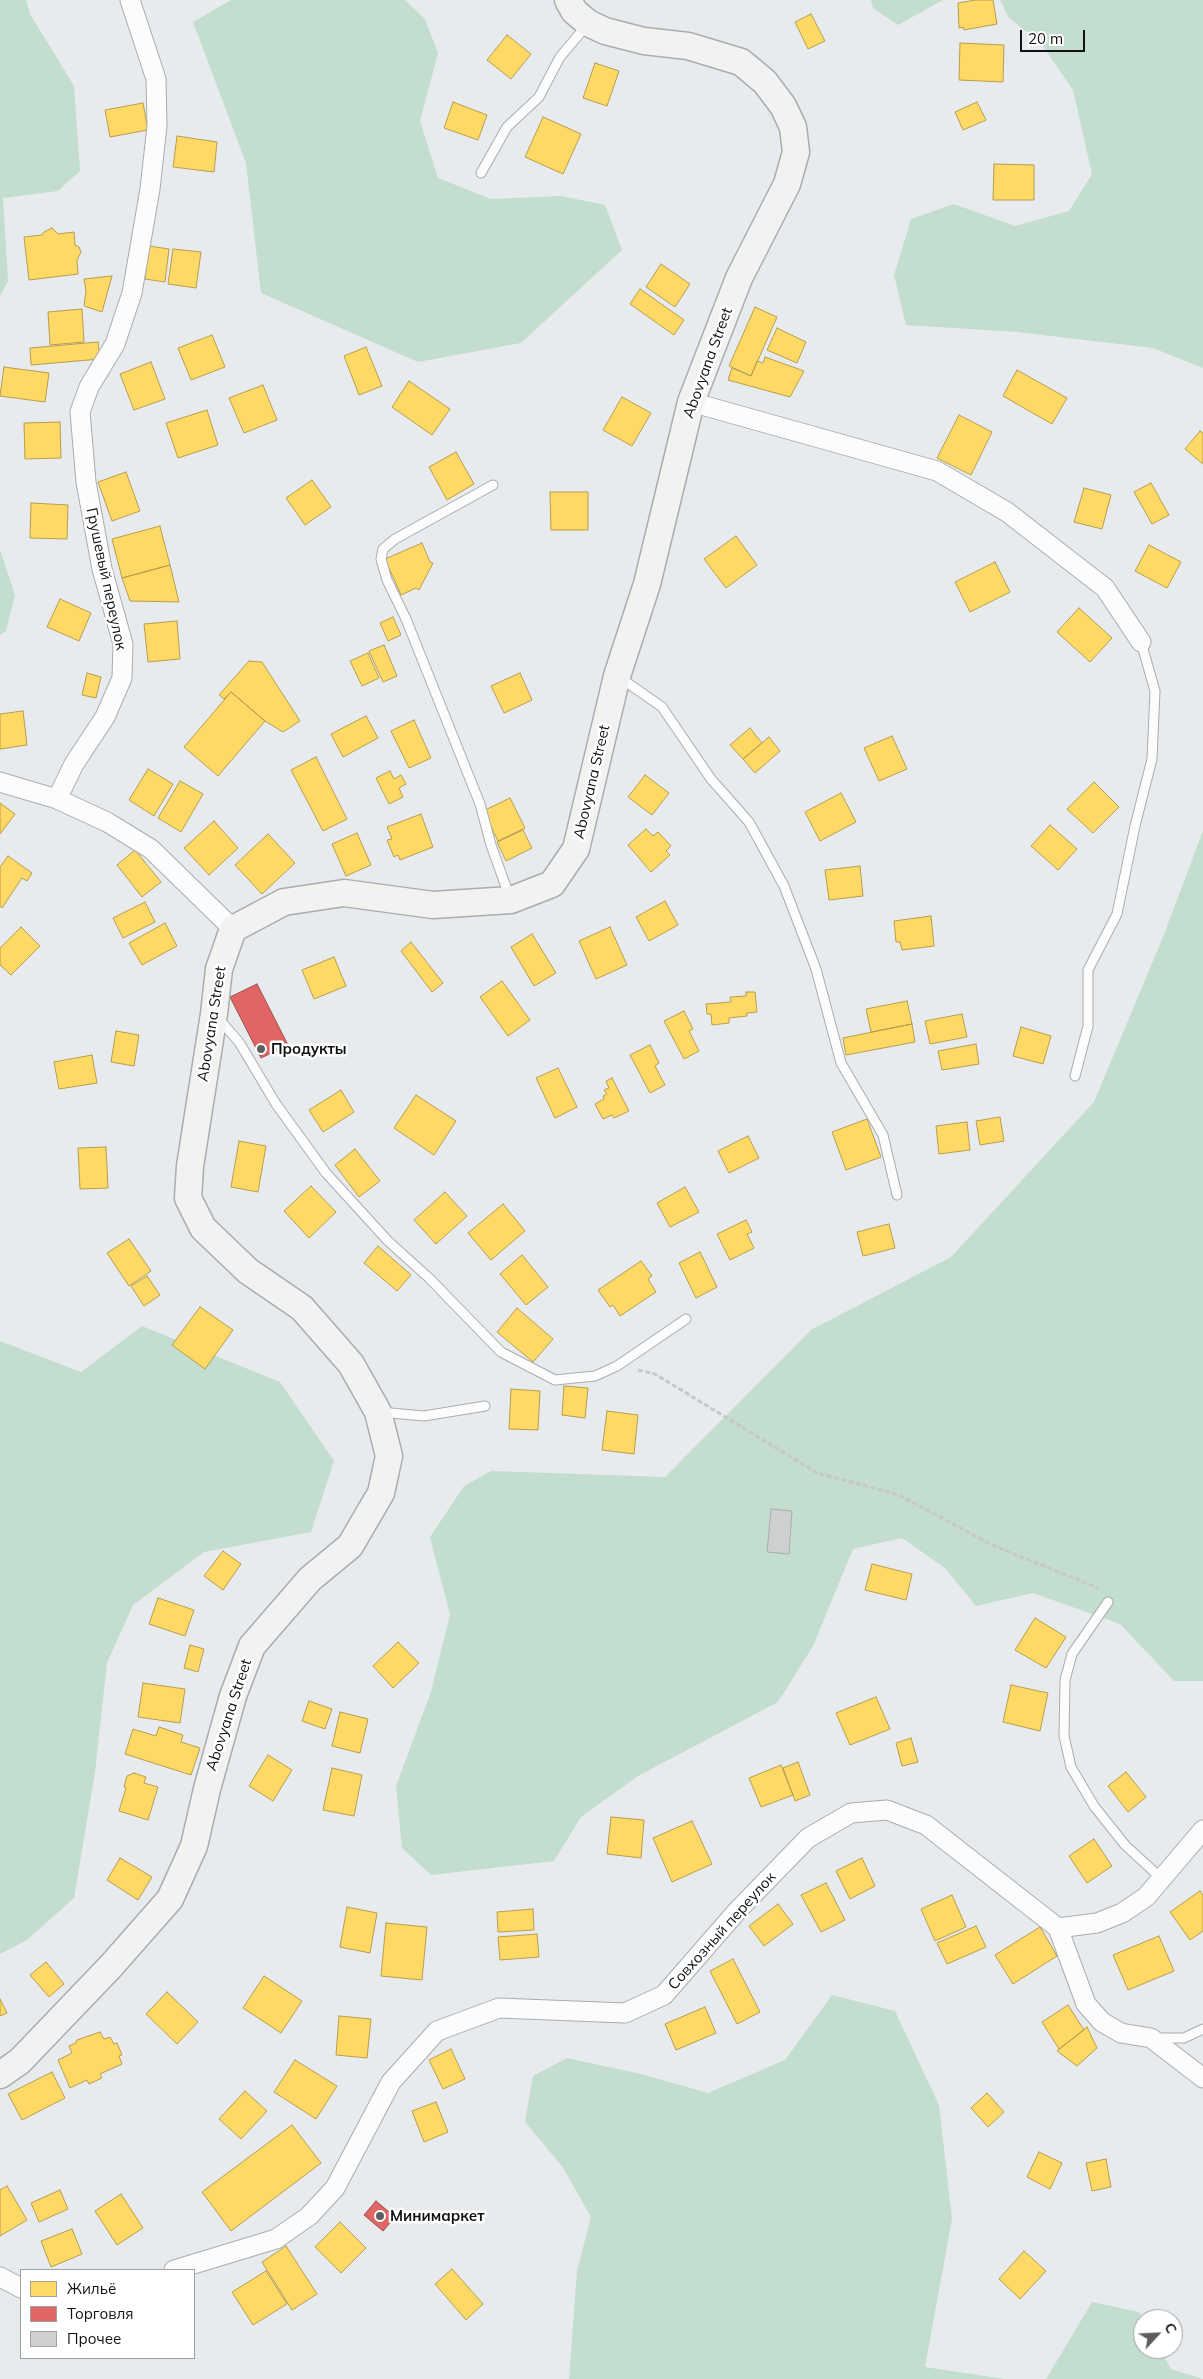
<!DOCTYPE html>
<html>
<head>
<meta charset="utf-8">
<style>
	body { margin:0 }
	#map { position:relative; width:1203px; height:2379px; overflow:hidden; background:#e8ebed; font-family:Mulish,sans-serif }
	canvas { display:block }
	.legend { position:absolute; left:20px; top:2269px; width:175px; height:90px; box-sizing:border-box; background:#fff; border:1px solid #9fa0a0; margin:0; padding:6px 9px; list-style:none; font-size:15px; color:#101112 }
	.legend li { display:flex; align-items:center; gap:10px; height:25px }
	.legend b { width:25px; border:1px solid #9fa0a0 }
	.north { position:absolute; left:1133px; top:2309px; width:50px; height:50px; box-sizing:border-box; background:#fff; border:1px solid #9fa0a0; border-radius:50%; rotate:65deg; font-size:14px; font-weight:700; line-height:20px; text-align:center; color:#101112 }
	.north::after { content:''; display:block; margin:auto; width:18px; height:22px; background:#5c5d5f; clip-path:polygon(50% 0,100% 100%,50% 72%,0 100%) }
	.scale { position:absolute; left:1020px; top:30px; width:65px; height:22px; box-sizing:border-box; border:2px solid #101112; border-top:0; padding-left:6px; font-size:15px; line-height:18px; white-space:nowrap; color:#101112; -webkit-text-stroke:4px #fff; paint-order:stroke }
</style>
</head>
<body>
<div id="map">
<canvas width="1203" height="2379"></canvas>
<ul class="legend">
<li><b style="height:14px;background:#ffd966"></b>Жильё</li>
<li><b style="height:14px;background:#e06666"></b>Торговля</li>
<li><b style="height:14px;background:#cdcfd1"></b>Прочее</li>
</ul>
<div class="north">С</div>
<div class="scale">20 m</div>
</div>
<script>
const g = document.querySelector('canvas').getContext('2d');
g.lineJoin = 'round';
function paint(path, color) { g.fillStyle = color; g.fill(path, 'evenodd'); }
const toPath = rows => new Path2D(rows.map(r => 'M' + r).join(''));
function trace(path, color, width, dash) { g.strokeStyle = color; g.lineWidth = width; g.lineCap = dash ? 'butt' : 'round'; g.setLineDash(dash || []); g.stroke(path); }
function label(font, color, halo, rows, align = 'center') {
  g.font = font + ' Mulish,sans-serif'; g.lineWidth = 5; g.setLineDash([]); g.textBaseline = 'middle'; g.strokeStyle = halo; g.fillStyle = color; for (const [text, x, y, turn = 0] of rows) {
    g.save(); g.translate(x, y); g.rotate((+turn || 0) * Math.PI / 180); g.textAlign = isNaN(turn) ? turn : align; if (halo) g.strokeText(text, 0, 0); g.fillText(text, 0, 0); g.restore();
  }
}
paint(toPath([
	[0,0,26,0,30,14,74,86,80,171,58,191,3,198,8,281,0,296],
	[231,0,405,0,425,19,438,53,420,121,438,178,491,199,561,196,605,205,622,250,521,343,418,362,261,293,246,163,193,22],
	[871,0,943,0,898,25,873,8],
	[1000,0,1203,0,1203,368,1153,348,1017,332,906,325,894,275,911,219,954,204,1015,226,1069,211,1092,174,1073,90,1040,42,1009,18],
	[0,550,15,595,6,631,0,635],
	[1203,831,1203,1681,1174,1681,1120,1624,1033,1593,976,1606,945,1568,902,1538,853,1549,813,1646,778,1702,638,1776,581,1817,554,1861,431,1875,402,1848,396,1786,431,1692,450,1615,430,1537,464,1486,491,1471,665,1477,811,1330,951,1257,1094,1102,1163,937],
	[142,1326,280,1382,334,1461,311,1532,204,1552,133,1605,107,1663,95,1772,74,1898,27,1940,0,1954,0,1341,81,1372],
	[832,1995,895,2011,939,2105,952,2219,925,2367,1005,2379,569,2379,577,2271,591,2217,562,2166,525,2122,533,2076,567,2058,641,2074,708,2093,785,2060],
	[1092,2302,1139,2312,1143,2319,1143,2349,1160,2349,1171,2369,1203,2379,1046,2379]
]), '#c3ddce');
const homes = toPath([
	[975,0,993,0,997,24,964,30,963,27,959,28,958,3,975,0],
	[811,14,825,41,808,49,795,22,811,14],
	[507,35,531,54,511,79,487,60,507,35],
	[960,43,1004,45,1003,82,959,80,960,43],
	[595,63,619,71,607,106,583,98,595,63],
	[453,102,487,115,478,140,444,128,453,102],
	[977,102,986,120,963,130,955,112,977,102],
	[143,103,148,130,110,137,105,110,143,103],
	[543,117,581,134,563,174,525,157,543,117],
	[177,136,217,142,214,172,173,167,177,136],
	[994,164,1034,165,1034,200,993,200,994,164],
	[52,228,58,234,74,232,75,245,79,247,81,252,77,260,78,274,29,280,24,237,42,235,44,232,52,228],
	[149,246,169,249,165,282,145,279,149,246],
	[173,249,201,252,196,288,168,284,173,249],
	[661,264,690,284,675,307,646,287,661,264],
	[112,276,102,312,84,306,86,291,84,279,112,276],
	[640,289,684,320,674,335,630,304,640,289],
	[755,307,777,317,751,376,729,366,755,307],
	[82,309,84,342,50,345,48,312,82,309],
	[777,328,806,342,797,363,767,350,777,328],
	[212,335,225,367,191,380,178,348,212,335],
	[98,342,100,359,31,365,30,348,98,342],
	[366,347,382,386,359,395,344,356,366,347],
	[765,357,804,371,790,397,728,380,732,368,751,376,757,361,763,363,765,357],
	[151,362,165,399,134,410,120,374,151,362],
	[4,367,49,373,45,402,0,396,4,367],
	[1017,370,1067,398,1052,424,1003,396,1017,370],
	[409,381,450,409,432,435,392,407,409,381],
	[263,385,277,420,244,433,229,398,263,385],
	[622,397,651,413,632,446,603,430,622,397],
	[207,410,218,445,178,458,166,423,207,410],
	[959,415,992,432,971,475,937,458,959,415],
	[60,422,61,458,25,459,24,423,60,422],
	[1200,431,1203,433,1203,464,1185,449,1200,431],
	[456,452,474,484,447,500,429,467,456,452],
	[126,472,140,511,112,521,98,482,126,472],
	[312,480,331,507,305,525,286,498,312,480],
	[1151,483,1169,515,1152,524,1134,492,1151,483],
	[1084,488,1111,495,1102,529,1074,522,1084,488],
	[550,492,588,492,588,530,551,530,550,492],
	[31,503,68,505,67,539,30,538,31,503],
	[160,526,170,565,122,578,112,539,160,526],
	[736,536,757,565,726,588,704,559,736,536],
	[422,543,430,562,433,563,419,590,416,588,401,595,385,559,422,543],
	[1149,545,1181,562,1167,588,1135,571,1149,545],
	[995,562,1010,592,970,612,955,582,995,562],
	[170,565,179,602,130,601,122,578,170,565],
	[60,599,91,613,79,641,47,627,60,599],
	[1079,608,1112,638,1090,662,1057,632,1079,608],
	[393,617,401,635,388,641,380,623,393,617],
	[177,621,180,659,148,662,144,624,177,621],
	[384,645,397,676,383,682,369,651,384,645],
	[368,653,379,678,362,686,350,661,368,653],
	[249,661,262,662,300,721,283,732,265,721,231,692,224,699,219,695,249,661],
	[87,673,101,677,96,698,82,695,87,673],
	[520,673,532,700,504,713,491,686,520,673],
	[231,692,265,721,218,776,184,747,231,692],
	[23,711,27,745,0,749,0,714,23,711],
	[366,716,378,738,343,757,331,734,366,716],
	[414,720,431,758,409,768,391,731,414,720],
	[750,728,762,743,743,759,730,745,750,728],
	[892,736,907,769,879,781,864,748,892,736],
	[769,737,780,751,755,773,743,759,769,737],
	[316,757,347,819,323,831,291,770,316,757],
	[148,769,173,784,154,816,129,800,148,769],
	[390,771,394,779,401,775,406,784,399,788,403,797,389,804,376,778,390,771],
	[645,775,669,793,652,815,628,797,645,775],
	[180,781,203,794,181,832,158,818,180,781],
	[1094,782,1119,807,1093,833,1067,809,1094,782],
	[841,793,856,822,820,841,805,812,841,793],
	[510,798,525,828,498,841,483,811,510,798],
	[0,803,15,814,0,834,0,803],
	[421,814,433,847,400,860,398,855,394,857,387,840,392,839,387,827,421,814],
	[214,821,238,848,209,875,184,848,214,821],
	[1050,825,1077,849,1058,870,1031,846,1050,825],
	[646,829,653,836,658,832,671,846,666,851,670,855,651,872,628,845,646,829],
	[523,830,532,848,506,861,497,842,523,830],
	[357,833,371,865,346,876,332,844,357,833],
	[268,834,295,863,262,894,235,865,268,834],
	[135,850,161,882,142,897,117,865,135,850],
	[8,856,32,873,27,881,22,878,2,908,0,906,0,867,8,856],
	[860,866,863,896,829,900,825,870,860,866],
	[665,901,678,925,649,941,636,917,665,901],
	[145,902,155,922,123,938,113,918,145,902],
	[931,916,934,946,902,950,900,942,896,942,894,921,931,916],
	[165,923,177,946,142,965,129,943,165,923],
	[21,927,40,946,11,975,0,965,0,948,21,927],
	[610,927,627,965,596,979,579,941,610,927],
	[532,934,556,973,534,986,511,947,532,934],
	[411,942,443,983,432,992,401,951,411,942],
	[334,957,346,986,314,999,302,970,334,957],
	[502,981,530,1020,508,1036,480,997,502,981],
	[746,992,755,992,757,1012,747,1013,747,1016,729,1018,729,1023,712,1025,711,1014,707,1014,706,1004,731,1002,730,997,746,996,746,992],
	[907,1001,912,1024,871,1032,866,1009,907,1001],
	[684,1011,693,1029,689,1031,699,1051,684,1059,664,1021,684,1011],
	[962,1014,967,1037,930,1044,925,1021,962,1014],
	[912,1024,915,1042,846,1055,843,1038,912,1024],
	[1021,1027,1051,1036,1043,1064,1013,1056,1021,1027],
	[116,1031,139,1035,134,1066,111,1062,116,1031],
	[976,1044,979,1064,942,1070,938,1051,976,1044],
	[650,1045,659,1063,655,1066,665,1085,650,1093,630,1055,650,1045],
	[92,1055,97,1083,59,1089,54,1062,92,1055],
	[558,1068,577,1107,555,1118,536,1078,558,1068],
	[612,1078,629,1111,614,1118,612,1115,603,1119,595,1104,604,1099,603,1096,607,1094,604,1090,609,1088,606,1081,612,1078],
	[341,1090,354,1112,323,1132,309,1110,341,1090],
	[416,1095,456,1121,434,1155,394,1128,416,1095],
	[1000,1117,1004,1141,980,1145,976,1121,1000,1117],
	[867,1119,881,1157,846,1170,832,1132,867,1119],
	[967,1122,970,1150,939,1154,936,1126,967,1122],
	[748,1136,759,1158,729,1173,718,1151,748,1136],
	[239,1141,266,1146,258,1192,231,1187,239,1141],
	[106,1147,108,1188,80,1189,78,1148,106,1147],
	[355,1149,380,1181,359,1197,335,1165,355,1149],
	[311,1186,336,1212,309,1238,284,1211,311,1186],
	[685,1187,699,1212,670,1227,657,1203,685,1187],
	[445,1192,467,1216,436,1244,414,1220,445,1192],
	[503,1204,525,1231,491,1260,468,1233,503,1204],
	[746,1220,752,1232,747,1234,754,1248,730,1260,717,1234,746,1220],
	[889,1224,895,1248,863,1256,857,1232,889,1224],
	[129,1239,151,1271,129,1286,107,1253,129,1239],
	[378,1246,411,1275,397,1291,364,1263,378,1246],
	[700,1252,717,1287,696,1298,679,1263,700,1252],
	[522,1255,548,1287,526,1305,500,1274,522,1255],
	[641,1261,652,1276,648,1279,656,1292,620,1316,613,1305,610,1307,598,1290,641,1261],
	[147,1276,160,1295,144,1306,131,1286,147,1276],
	[200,1307,233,1330,205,1369,172,1345,200,1307],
	[517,1308,553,1339,533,1362,497,1332,517,1308],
	[564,1386,588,1388,585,1418,562,1415,564,1386],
	[511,1389,540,1391,538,1430,509,1429,511,1389],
	[607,1411,638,1415,634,1454,602,1450,607,1411],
	[223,1551,241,1564,223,1590,204,1576,223,1551],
	[872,1564,912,1574,906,1600,865,1590,872,1564],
	[158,1598,194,1610,185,1636,149,1624,158,1598],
	[1035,1618,1066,1637,1046,1668,1015,1650,1035,1618],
	[398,1642,419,1663,393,1688,373,1666,398,1642],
	[190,1645,204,1649,198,1672,184,1668,190,1645],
	[143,1683,185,1689,180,1723,138,1717,143,1683],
	[1011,1685,1048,1693,1040,1731,1003,1722,1011,1685],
	[876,1697,890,1729,850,1745,836,1713,876,1697],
	[309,1701,332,1709,325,1729,302,1721,309,1701],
	[340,1712,368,1719,360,1753,332,1746,340,1712],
	[159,1727,183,1735,181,1742,200,1748,191,1775,125,1754,133,1729,156,1736,159,1727],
	[911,1738,918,1762,902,1766,896,1743,911,1738],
	[268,1755,292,1770,273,1801,249,1786,268,1755],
	[798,1762,810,1795,795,1801,783,1768,798,1762],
	[781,1765,793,1795,761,1807,749,1778,781,1765],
	[332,1768,362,1775,354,1816,323,1810,332,1768],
	[1126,1772,1146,1797,1128,1812,1108,1786,1126,1772],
	[134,1773,146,1777,144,1783,158,1787,148,1820,119,1811,126,1788,124,1787,127,1776,134,1773],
	[611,1817,644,1820,641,1858,607,1854,611,1817],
	[692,1821,712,1864,672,1882,653,1838,692,1821],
	[1094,1839,1112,1866,1087,1883,1069,1856,1094,1839],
	[120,1858,152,1877,138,1900,107,1880,120,1858],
	[862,1858,875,1886,850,1899,836,1871,862,1858],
	[826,1883,845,1920,821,1932,801,1895,826,1883],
	[1200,1891,1203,1895,1203,1931,1190,1940,1170,1912,1200,1891],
	[952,1895,966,1927,935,1941,921,1909,952,1895],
	[778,1904,793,1924,764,1946,749,1926,778,1904],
	[347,1907,377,1913,370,1953,340,1947,347,1907],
	[533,1909,534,1930,498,1932,497,1912,533,1909],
	[386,1923,427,1927,422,1980,381,1976,386,1923],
	[976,1926,986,1947,947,1964,937,1943,976,1926],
	[1040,1927,1057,1956,1013,1984,995,1955,1040,1927],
	[537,1934,539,1957,500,1960,498,1937,537,1934],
	[1159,1936,1174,1971,1128,1990,1113,1955,1159,1936],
	[733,1959,760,2012,737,2024,710,1971,733,1959],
	[46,1962,64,1984,49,1997,30,1975,46,1962],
	[264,1976,302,2001,281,2033,243,2008,264,1976],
	[167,1992,198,2022,177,2044,146,2014,167,1992],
	[0,1999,7,2013,0,2016,0,1999],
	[1068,2005,1084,2030,1059,2049,1042,2022,1068,2005],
	[705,2007,716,2033,676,2050,665,2024,705,2007],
	[339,2016,371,2019,367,2058,336,2055,339,2016],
	[1087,2027,1097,2048,1077,2066,1057,2051,1087,2027],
	[100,2032,104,2039,110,2037,114,2044,117,2043,122,2055,119,2056,122,2064,100,2074,102,2078,89,2084,87,2080,70,2088,58,2060,72,2053,69,2046,76,2043,77,2040,100,2032],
	[451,2049,465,2079,443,2089,429,2060,451,2049],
	[295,2060,337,2086,316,2119,274,2092,295,2060],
	[52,2072,65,2098,22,2120,8,2094,52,2072],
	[245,2091,267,2111,241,2139,219,2119,245,2091],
	[987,2093,1004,2112,988,2127,971,2108,987,2093],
	[436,2102,448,2132,424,2142,412,2111,436,2102],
	[292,2125,321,2163,231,2231,202,2192,292,2125],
	[1039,2152,1062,2163,1050,2189,1027,2177,1039,2152],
	[1106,2159,1111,2187,1092,2191,1086,2163,1106,2159],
	[7,2186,27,2220,0,2236,0,2190,7,2186],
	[60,2190,68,2209,39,2222,31,2203,60,2190],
	[121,2194,143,2228,117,2245,95,2211,121,2194],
	[340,2222,366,2248,341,2273,315,2247,340,2222],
	[72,2229,82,2254,51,2267,41,2241,72,2229],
	[286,2246,317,2294,292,2310,262,2262,286,2246],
	[1024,2251,1046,2271,1020,2299,999,2279,1024,2251],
	[452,2269,483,2304,466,2320,435,2284,452,2269],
	[266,2271,287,2304,253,2325,232,2292,266,2271]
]);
paint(homes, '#ffd966');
trace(homes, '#b79d4d', 1);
const shops = toPath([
	[257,984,288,1045,261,1058,230,997,257,984],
	[376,2201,395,2217,383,2231,364,2215,376,2201]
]);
paint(shops, '#e06666');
trace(shops, '#a24c4d', 1);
const building = toPath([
	[771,1509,792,1511,789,1554,767,1552,771,1509]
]);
paint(building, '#cdcfd1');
trace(building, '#abadae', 1);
const lane = toPath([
	[481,173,507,127,539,97,560,57,587,25],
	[493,485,395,539,383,549,381,559,387,580,406,619,480,804,491,845,510,898],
	[619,677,662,707,711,779,749,822,784,886,816,969,841,1063,883,1135,897,1195],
	[218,1018,239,1042,276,1104,326,1173,388,1241,429,1278,501,1352,555,1380,595,1376,617,1366,686,1319],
	[1075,1076,1088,1026,1088,970,1117,914,1135,826,1152,759,1155,691,1141,642],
	[380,1412,424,1416,485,1406],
	[1108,1602,1072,1654,1065,1680,1064,1736,1071,1767,1094,1806,1125,1845,1162,1879],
	[1156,2038,1184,2038,1203,2029]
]);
const street = toPath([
	[691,402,937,471,1007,512,1105,588,1141,642],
	[0,782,57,799,107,822,151,849,233,929],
	[57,799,74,764,105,717,122,678,123,644,102,569,86,482,80,412,89,387,115,344,132,293,150,189,157,126,156,79,130,0],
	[1058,1928,1086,2004,1102,2022,1121,2033,1151,2038,1203,2078],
	[174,2270,276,2239,309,2216,335,2188,391,2082,437,2031,499,2008,625,2013,664,1995,738,1910,808,1838,851,1813,887,1810,926,1825,1058,1928,1097,1923,1122,1913,1146,1897,1203,1830],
	[0,2277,21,2288]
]);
const secondary = toPath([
	[0,2075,20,2061,111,1966,170,1899,194,1846,207,1789,233,1696,252,1646,310,1579,350,1546,381,1493,389,1456,378,1412,351,1364,302,1308,248,1271,203,1228,188,1198,190,1166,214,1014,219,969,233,929,284,902,344,893,433,905,511,900,552,884,576,849,617,676,647,584,691,402,739,278,787,184,796,152,793,127,783,106,765,82,741,62,688,46,644,41,605,31,588,23,574,11,568,0]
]);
trace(lane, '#aaacae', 11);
trace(street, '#aaacae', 21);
trace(secondary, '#aaacae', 29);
trace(toPath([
	[638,1370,655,1374,817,1473,899,1495,992,1545,1096,1587,1098,1590]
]), '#c7c8c9', 3, [5, 2.5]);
trace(lane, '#fcfcfc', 9);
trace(street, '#fcfcfc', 19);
trace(secondary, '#f2f2f0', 26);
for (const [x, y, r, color] of [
	[261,1049,5,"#5c5d5f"],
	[380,2216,5,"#5c5d5f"]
]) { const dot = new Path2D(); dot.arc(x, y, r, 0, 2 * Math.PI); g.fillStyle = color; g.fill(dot); trace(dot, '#fff', 2); }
label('15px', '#101112', '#fff', [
	["Abovyana Street",708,363,-70],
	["Грушевый переулок",106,579,78],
	["Abovyana Street",592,782,-77],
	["Abovyana Street",212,1024,-81],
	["Abovyana Street",229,1715,-72],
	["Совхозный переулок",722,1931,-48]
]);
label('bold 15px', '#101112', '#fff', [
	["Продукты",271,1049],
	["Минимаркет",390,2216]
], 'left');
</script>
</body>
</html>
